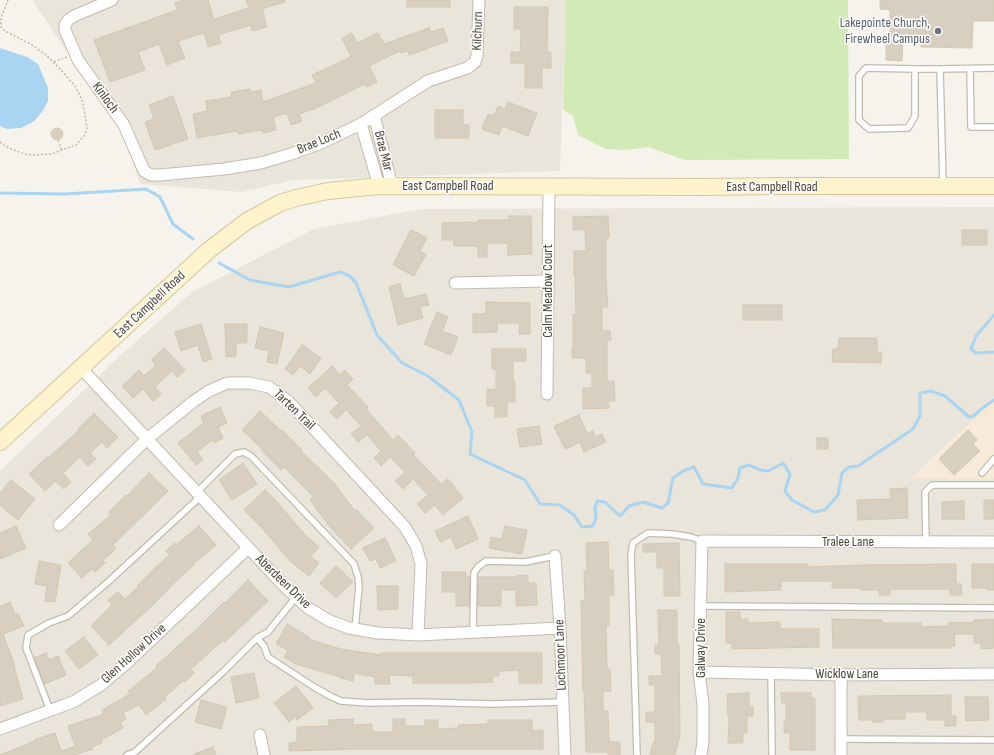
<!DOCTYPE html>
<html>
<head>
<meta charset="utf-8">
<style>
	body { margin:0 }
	canvas { display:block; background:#f6f3ec }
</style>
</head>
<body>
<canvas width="994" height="755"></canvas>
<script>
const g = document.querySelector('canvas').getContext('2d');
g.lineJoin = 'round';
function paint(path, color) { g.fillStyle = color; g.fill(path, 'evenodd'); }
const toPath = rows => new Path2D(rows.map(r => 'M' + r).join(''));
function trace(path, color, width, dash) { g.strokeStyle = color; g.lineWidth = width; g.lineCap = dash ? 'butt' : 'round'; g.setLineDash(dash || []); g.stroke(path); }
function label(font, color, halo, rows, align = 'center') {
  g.font = font + ' "Sofia Sans Condensed",sans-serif'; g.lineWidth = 3; g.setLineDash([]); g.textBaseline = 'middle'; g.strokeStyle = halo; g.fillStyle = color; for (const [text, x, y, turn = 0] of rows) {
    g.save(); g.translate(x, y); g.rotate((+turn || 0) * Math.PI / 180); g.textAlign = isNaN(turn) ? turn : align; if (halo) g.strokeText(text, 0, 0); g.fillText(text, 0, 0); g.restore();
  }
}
paint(toPath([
	[32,0,566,0,560,171,293,180,242,192,140,184,125,137],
	[994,207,994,400,911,479,994,479,994,755,0,755,0,471,112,363,192,292,314,229,421,209]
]), '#eae5da');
paint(toPath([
	[994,400,994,479,911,479]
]), '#f7ead8');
paint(toPath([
	[566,0,848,0,849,159,685,160,648,147,625,150,605,149,578,135,573,116,563,110]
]), '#d2eab5');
paint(toPath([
	[0,48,27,57,38,64,48,88,48,101,42,112,33,122,21,128,7,129,0,126]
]), '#a9d4f2');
trace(toPath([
	[0,193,65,194,146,189,160,197,173,224,193,239],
	[219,263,250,280,289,287,340,272,350,276,356,283,377,335,402,363,428,376,459,400,472,432,470,454,525,480,540,504,560,505,574,515,582,527,593,526,596,518,595,508,597,501,605,502,620,516,629,506,643,502,662,508,668,503,673,478,683,471,694,467,703,484,732,488,738,478,740,468,749,465,760,470,768,471,783,463,790,474,785,491,792,500,814,512,825,510,838,495,842,473,849,467,858,466,913,429,920,416,920,393,931,391,945,396,969,417,974,416,980,410,994,400],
	[994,315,976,336,971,349,976,353,994,352]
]), '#a9d4f2', 3);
const building = toPath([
	[185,0,208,0,214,19,249,8,246,0,284,0,285,2,262,9,267,27,252,31,251,25,218,35,221,43,208,47,204,33,178,41,185,58,167,65,159,44,138,52,145,70,110,82,94,40,177,10,175,3,185,0],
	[407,0,450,0,450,7,407,7,407,0],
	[880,0,994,0,994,21,973,21,972,48,921,47,921,35,903,35,902,61,886,60,886,42,890,42,890,10,880,9,880,0],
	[514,7,548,7,547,52,551,52,551,68,542,68,542,88,525,88,525,63,511,63,511,52,520,52,521,29,514,29,514,7],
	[429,28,431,32,443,28,448,41,409,55,408,51,401,53,400,51,369,66,377,82,366,87,365,84,314,109,299,114,302,121,291,125,287,113,273,117,276,130,263,133,262,130,238,134,238,131,197,138,193,114,207,111,206,101,232,97,231,92,250,89,251,92,261,90,263,102,316,83,312,75,351,57,342,38,352,33,357,43,378,33,384,44,429,28],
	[173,96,188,139,155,150,145,122,154,119,149,105,173,96],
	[508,102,537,113,528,136,502,126,499,135,482,129,488,114,494,116,498,106,505,109,508,102],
	[435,110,463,110,463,125,469,125,469,138,435,138,435,110],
	'51 134a6 6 0 1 1 12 0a6 6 0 1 1-12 0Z',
	[509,216,531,216,532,254,508,255,508,243,487,243,487,257,478,257,478,246,454,246,453,240,442,240,442,223,478,222,478,220,509,220,509,216],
	[608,216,609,238,606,238,606,282,608,307,602,307,602,331,610,331,611,340,607,340,607,381,614,381,615,401,608,401,609,408,583,409,583,388,592,388,592,373,586,373,586,358,572,358,572,347,573,347,573,314,576,314,575,276,574,276,574,251,586,251,585,229,573,230,573,217,608,216],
	[411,230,427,238,420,251,426,254,414,276,393,265,411,230],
	[962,230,987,230,987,245,962,245,962,230],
	[400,284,404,299,426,294,429,305,420,307,423,318,398,325,389,287,400,284],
	[486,302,530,303,530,334,519,334,520,323,497,323,497,332,473,333,473,314,486,314,486,302],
	[743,305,782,305,782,320,743,320,743,305],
	[437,312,448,317,442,331,458,337,451,355,424,344,437,312],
	[201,324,212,359,203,362,198,345,181,351,175,332,201,324],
	[225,324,247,324,247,343,236,343,236,356,226,357,225,324],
	[260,327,284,333,277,364,267,362,269,351,255,348,260,327],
	[839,338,877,338,877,352,882,352,881,363,832,362,833,349,838,349,839,338],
	[302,345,321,358,310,374,300,366,293,375,285,369,302,345],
	[164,348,185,370,177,377,172,371,155,387,161,394,153,401,143,389,133,398,122,386,139,370,144,376,156,365,151,360,164,348],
	[492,349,526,349,526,361,513,361,513,382,515,382,515,402,507,402,507,417,495,417,495,406,487,406,487,389,496,390,496,369,492,369,492,349],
	[332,366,340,375,345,370,353,379,347,385,368,407,366,409,393,440,398,435,415,453,413,454,441,484,448,479,463,498,443,515,435,505,425,513,417,504,428,495,413,479,403,489,395,481,405,472,390,457,381,466,374,458,381,451,367,435,358,442,351,434,361,426,346,410,337,419,330,412,339,403,325,388,316,397,308,388,332,366],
	[220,407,227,423,218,427,223,438,214,443,212,440,197,452,203,460,196,465,178,443,204,423,201,416,220,407],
	[260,411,281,431,282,430,302,450,301,451,333,482,355,511,357,510,374,528,351,549,330,527,310,500,314,497,284,467,281,470,261,450,262,449,242,430,260,411],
	[94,413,118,437,107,448,102,442,90,453,96,459,88,466,80,457,63,473,71,482,64,489,55,481,45,491,29,474,47,457,48,458,79,430,78,429,94,413],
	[579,415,587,433,593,431,595,437,602,434,606,442,584,452,580,442,565,449,554,426,579,415],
	[539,426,542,444,520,447,517,429,539,426],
	[968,430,977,440,973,444,980,451,954,475,939,459,968,430],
	[817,438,828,438,828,449,817,449,817,438],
	[243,463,257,484,232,500,219,480,243,463],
	[149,473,168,491,113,545,116,549,103,560,105,563,95,572,92,569,82,578,68,563,93,540,88,534,111,515,109,512,126,495,127,496,149,473],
	[11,480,35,499,18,520,0,505,0,493,11,480],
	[907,488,908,518,858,520,857,500,891,499,890,489,907,488],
	[265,490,282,507,282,508,307,537,319,547,311,556,319,563,309,576,291,562,261,527,244,510,265,490],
	[984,500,994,500,994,519,984,519,984,500],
	[964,501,964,519,942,519,942,502,964,501],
	[468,516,478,539,456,549,451,537,440,542,435,531,468,516],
	[16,526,26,548,0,559,0,533,16,526],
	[199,526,216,545,193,564,194,565,177,580,153,605,109,645,91,626,112,605,108,600,118,592,125,599,138,587,137,586,155,568,169,555,166,551,175,543,176,545,199,526],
	[505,526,527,530,522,554,489,548,491,537,502,539,505,526],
	[385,538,396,561,380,568,376,559,370,561,363,548,385,538],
	[608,542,609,570,613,570,614,595,609,595,609,626,606,626,607,669,610,669,611,691,603,691,603,711,608,711,609,742,620,742,620,755,608,755,608,752,586,752,584,691,583,691,581,601,585,601,584,571,587,571,586,543,608,542],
	[679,543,680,596,664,596,664,568,657,568,657,552,643,552,643,544,679,543],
	[39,561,61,565,55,602,45,601,47,586,35,584,39,561],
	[725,564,807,564,807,567,861,565,956,564,956,584,961,584,962,595,950,595,950,589,890,589,890,595,879,595,879,590,861,590,861,588,832,588,832,581,781,581,781,590,725,592,725,564],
	[972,564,994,564,994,590,987,590,987,588,972,588,972,564],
	[336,566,353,582,336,598,320,583,336,566],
	[442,572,466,572,466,577,470,577,469,606,456,606,456,592,442,592,442,572],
	[528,575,528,583,536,583,537,605,516,606,516,590,501,590,501,606,478,606,478,577,516,577,516,576,528,575],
	[248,580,268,601,225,642,223,640,191,669,194,673,185,682,184,680,165,697,166,699,146,715,139,705,123,713,126,719,120,722,123,728,101,740,102,743,92,747,93,749,75,755,0,755,35,741,34,740,55,733,61,751,75,746,68,726,104,714,102,710,130,694,128,691,157,668,156,666,199,627,224,602,225,603,248,580],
	[377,586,398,586,398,609,378,610,377,586],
	[10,602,15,614,18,613,24,626,3,634,15,666,14,666,23,699,0,706,0,606,10,602],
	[658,610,677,610,677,644,679,644,680,736,675,755,650,755,653,743,655,743,655,722,646,722,646,712,655,712,655,685,649,685,649,676,662,676,661,654,655,654,655,645,659,645,658,610],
	[726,612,740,612,740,619,748,619,748,623,780,622,780,629,819,629,819,647,732,649,732,643,726,643,726,612],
	[832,619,882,620,882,623,921,623,921,627,948,626,948,623,974,622,974,620,994,619,994,648,981,649,981,643,974,643,974,634,954,634,955,646,951,646,951,648,833,648,832,619],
	[287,624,309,637,308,639,341,649,381,655,381,653,542,653,542,683,519,683,519,670,499,671,499,676,493,676,493,682,475,683,413,683,413,676,389,675,390,684,375,684,375,677,354,673,353,681,340,678,340,677,296,664,284,657,288,650,276,644,287,624],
	[84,637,98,655,79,669,65,651,84,637],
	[46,653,49,660,58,656,66,675,45,684,34,658,46,653],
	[254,673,259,698,236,703,231,677,254,673],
	[296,686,313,708,297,720,296,716,289,722,274,703,296,686],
	[749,693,749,706,753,706,753,716,747,716,747,733,743,733,743,743,728,743,729,716,728,717,727,694,749,693],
	[781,693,811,693,811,698,815,698,815,750,790,750,790,733,784,733,784,721,786,721,786,703,782,703,781,693],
	[951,695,951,716,956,716,956,726,945,726,945,720,927,720,927,712,905,712,905,719,883,719,883,722,873,722,873,720,859,720,858,696,951,695],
	[965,697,988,697,989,720,966,721,965,697],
	[201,700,227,707,221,729,195,722,201,700],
	[353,719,353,725,372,724,372,732,393,732,393,719,405,719,405,726,425,726,425,720,438,720,438,729,458,728,458,725,488,724,488,720,532,720,532,731,543,730,543,749,360,749,289,751,289,743,297,742,297,727,329,726,328,720,353,719],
	[213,747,216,755,194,755,194,754,213,747]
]);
paint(building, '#d8cfc1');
trace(building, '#d3c7b4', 1);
const lane = toPath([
	[915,69,915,116,908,128,869,129,859,120,859,76,866,68,915,69,940,69],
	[970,69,971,127,994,127],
	[943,184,940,69,994,68],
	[982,473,994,459],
	[196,493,235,454,244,452,251,456,354,564,358,577,359,586,355,629],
	[926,542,925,492,932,485,994,485],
	[296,597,268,632,257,638,264,646,268,657,314,687,332,697,341,701,369,703,416,702,493,704,563,702],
	[701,606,994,608],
	[473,632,474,573,478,567,486,561,525,562,555,556],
	[771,673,772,755],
	[50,710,26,648,28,635,49,623,68,616,108,582,200,497],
	[841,739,994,740],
	[127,755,135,752,224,671,257,638],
	[637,755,631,554,633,543,648,533,672,534,691,537,702,541]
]);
const street = toPath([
	[112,0,74,16,68,20,65,25,65,30,78,60,124,125,144,171,151,175,160,175,224,169,261,163,291,154,319,144,361,124,428,81,467,68,475,62,477,56,479,0],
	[374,115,392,186],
	[361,124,379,186],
	[455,283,547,281],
	[81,368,285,587,308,608,330,621,349,628,378,633,418,635,560,628],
	[547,394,549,187],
	[59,525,147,439,194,401,209,391,227,383,249,383,269,387,288,401,405,527,416,546,421,564,418,635],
	[555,556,560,628,565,755],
	[699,672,841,675,994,674],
	[0,729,73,702,101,685,129,661,248,548],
	[260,735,264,755],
	[701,755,703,742,703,704,699,672,702,541,994,542],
	[841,755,841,675]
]);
const secondary = toPath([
	[0,442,209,250,247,221,280,203,296,198,328,191,379,186,704,187,778,186,994,186]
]);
trace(lane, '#c2bbae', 8);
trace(street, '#c2bbae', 13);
trace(secondary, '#d6c79b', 18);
trace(toPath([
	[54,62,67,57],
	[58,140,62,151],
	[0,142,7,147,24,154,33,155,51,154,76,145,85,135,87,128,83,103,79,93,74,85,61,70,46,55,32,45,5,31,1,27,1,18,8,0]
]), '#c4b79f', 1.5, [2, 2]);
trace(lane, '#fff', 5.5);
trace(street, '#fff', 11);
trace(secondary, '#fff3cd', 16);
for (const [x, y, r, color] of [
	[938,31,4,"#6b7280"]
]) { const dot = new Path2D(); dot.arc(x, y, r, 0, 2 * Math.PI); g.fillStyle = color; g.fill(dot); trace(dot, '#fff', 1.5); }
label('14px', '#5b616d', '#fff', [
	["Lakepointe Church,",930,23],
	["Firewheel Campus",930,39]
], 'right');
label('14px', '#4b4439', '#fff', [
	["Kilchurn",478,31,-88],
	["Kinloch",105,98,54],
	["Brae Loch",319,142,-22],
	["Brae Mar",383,151,76],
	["East Campbell Road",448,186],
	["East Campbell Road",772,187],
	["Calm Meadow Court",548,291,-90],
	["East Campbell Road",150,305,-43],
	["Tarten Trail",294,410,44],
	["Tralee Lane",848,542],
	["Aberdeen Drive",283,582,44],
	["Galway Drive",701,648,-90],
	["Glen Hollow Drive",134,654,-42],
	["Lochmoor Lane",561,655,-92],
	["Wicklow Lane",847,674]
]);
</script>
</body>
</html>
